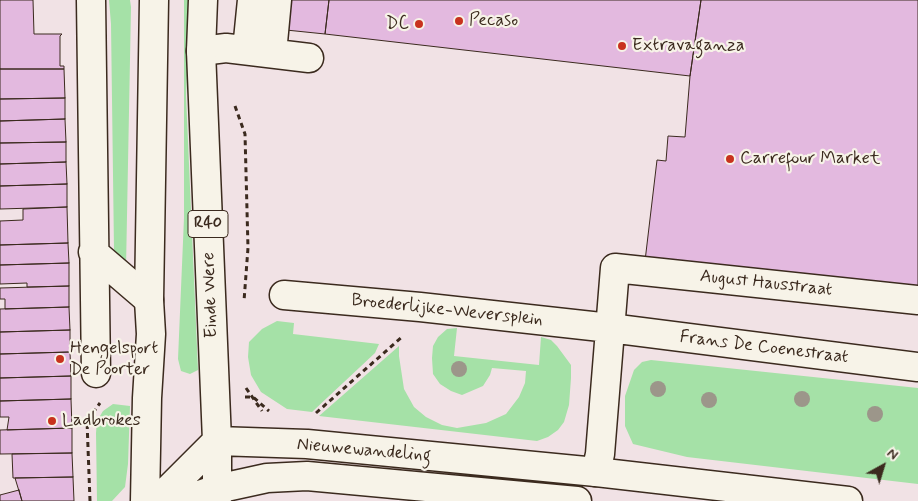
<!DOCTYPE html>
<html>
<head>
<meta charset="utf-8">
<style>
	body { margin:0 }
	#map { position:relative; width:918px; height:501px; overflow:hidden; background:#f1e2e5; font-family:Mynerve,sans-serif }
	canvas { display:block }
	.north { position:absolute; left:858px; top:441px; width:50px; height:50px; -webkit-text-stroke:4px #f7f3e8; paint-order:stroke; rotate:39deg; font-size:14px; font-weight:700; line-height:20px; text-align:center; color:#3b2a1e }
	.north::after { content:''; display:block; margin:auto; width:18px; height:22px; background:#3b2a1e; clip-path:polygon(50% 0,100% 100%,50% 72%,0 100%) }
</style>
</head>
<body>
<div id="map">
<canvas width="918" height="501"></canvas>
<div class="north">N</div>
</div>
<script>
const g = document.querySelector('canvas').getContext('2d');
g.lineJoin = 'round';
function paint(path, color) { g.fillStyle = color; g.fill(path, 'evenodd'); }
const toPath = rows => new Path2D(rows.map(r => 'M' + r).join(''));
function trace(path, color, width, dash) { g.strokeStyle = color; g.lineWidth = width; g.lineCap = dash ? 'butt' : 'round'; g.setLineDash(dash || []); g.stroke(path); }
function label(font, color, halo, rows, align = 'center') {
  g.font = font + ' Mynerve,sans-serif'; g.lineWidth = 4.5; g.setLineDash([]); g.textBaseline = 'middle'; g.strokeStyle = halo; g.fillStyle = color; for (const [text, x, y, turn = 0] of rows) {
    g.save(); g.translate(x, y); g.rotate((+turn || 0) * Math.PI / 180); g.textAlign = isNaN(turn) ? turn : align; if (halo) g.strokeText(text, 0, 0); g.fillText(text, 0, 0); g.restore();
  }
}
paint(toPath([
	[109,0,130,0,131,7,126,268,116,259,114,250,111,24],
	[184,0,190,0,186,96,198,370,190,374,181,371,178,359,184,218],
	[277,321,294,323,293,334,379,344,375,353,312,412,287,409,261,392,251,375,248,357,249,342,262,329],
	[457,328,454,356,539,365,541,337,551,340,557,346,571,365,571,378,569,405,564,422,558,430,548,437,537,441,319,416,399,346,399,356,404,389,414,407,426,417,442,425,457,428,486,423,506,414,519,397,525,383,526,371,492,368,490,375,483,386,462,395,451,391,440,384,433,374,432,358,433,346,438,337,447,329],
	[651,360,918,388,918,484,687,457,633,444,625,426,625,396,634,370,642,362],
	[113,404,130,406,128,464,125,487,112,501,97,501,96,433,97,421,103,411]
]), '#a5e1a7');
const building = toPath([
	[0,0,33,0,34,34,62,34,60,36,60,66,64,66,64,69,0,69,0,0],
	[289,0,329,0,325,34,286,30,289,0],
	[329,0,701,0,690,76,325,34,329,0],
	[701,0,918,0,918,288,645,261,657,160,666,161,668,136,685,137,690,76,701,0],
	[0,69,64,69,65,98,0,99,0,69],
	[65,98,65,119,0,121,0,99,65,98],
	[65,119,66,142,0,143,0,121,65,119],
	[66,142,66,162,0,164,0,143,66,142],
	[66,162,67,184,0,186,0,164,66,162],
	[67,184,67,207,0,209,0,186,67,184],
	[67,207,68,243,0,245,0,221,23,220,23,209,67,207],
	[68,243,69,263,0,265,0,245,68,243],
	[69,263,69,286,27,287,27,283,0,284,0,265,69,263],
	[69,286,69,307,5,309,5,299,0,299,0,288,69,286],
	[69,307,70,330,0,332,0,309,69,307],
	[70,330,70,352,0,354,0,332,70,330],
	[70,352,71,376,0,378,0,354,70,352],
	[71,376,71,399,0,401,0,378,71,376],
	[71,399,72,428,7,430,9,417,0,417,0,401,71,399],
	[72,428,72,453,0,454,0,430,72,428],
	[72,453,73,477,13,478,12,454,72,453],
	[73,477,74,501,22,501,15,478,73,477],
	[19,490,22,501,0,501,0,495,19,490]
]);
paint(building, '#e3b9df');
trace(building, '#3b2a1e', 1);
const minor = toPath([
	[91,0,96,373],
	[247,50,252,0],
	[201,51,226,48,309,58],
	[272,53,277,0],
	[93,252,149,300],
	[284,295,420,307,610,328,918,367],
	[596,472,600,454,615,268,918,300]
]);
const major = toPath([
	[203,0,201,51,217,441,217,501],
	[145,501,147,398,151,334,149,300,154,0],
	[157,501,217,441,307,444,596,472,848,501],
	[182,501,217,489,267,478,307,476,577,501]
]);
trace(minor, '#3b2a1e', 31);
trace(major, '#3b2a1e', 31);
trace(toPath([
	[235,106,245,134,248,248,244,301],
	[246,388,262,411],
	[245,397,253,397,269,411],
	[316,413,403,336],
	[90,501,87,421,100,403]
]), '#3b2a1e', 3, [5, 4]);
trace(minor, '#f7f3e8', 28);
trace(major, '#f7f3e8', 28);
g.fillStyle = '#9c968a';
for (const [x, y] of [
	[459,369],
	[658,389],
	[802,399],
	[709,400],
	[875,414]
]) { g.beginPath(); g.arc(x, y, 8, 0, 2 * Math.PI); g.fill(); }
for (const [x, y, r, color] of [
	[459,21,5,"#c8321e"],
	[419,24,5,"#c8321e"],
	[622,46,5,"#c8321e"],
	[730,159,5,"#c8321e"],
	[60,359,5,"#c8321e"],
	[52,421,5,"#c8321e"]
]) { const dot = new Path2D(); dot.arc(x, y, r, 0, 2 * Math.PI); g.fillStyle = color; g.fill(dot); trace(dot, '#f7f3e8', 2); }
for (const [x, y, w] of [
	[208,224,40]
]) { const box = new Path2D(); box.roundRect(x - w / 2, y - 13.5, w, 27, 4); g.fillStyle = '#f7f3e8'; g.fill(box); trace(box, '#3b2a1e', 1); }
label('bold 16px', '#3b2a1e', null, [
	["R40",208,224]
]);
label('18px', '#3b2a1e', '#f7f3e8', [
	["Pecaso",469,21],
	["DC",409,24,"right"],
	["Extravaganza",632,46],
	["Carrefour Market",740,159],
	["Hengelsport",70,349],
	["De Poorter",70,370],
	["Ladbrokes",62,421]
], 'left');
label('18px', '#3b2a1e', '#f7f3e8', [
	["August Hausstraat",766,284,6],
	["Einde Were",211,295,-92],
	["Broederlijke-Weversplein",447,311,6],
	["Frans De Coenestraat",764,348,7],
	["Nieuwewandeling",364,451,5]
]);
</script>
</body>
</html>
